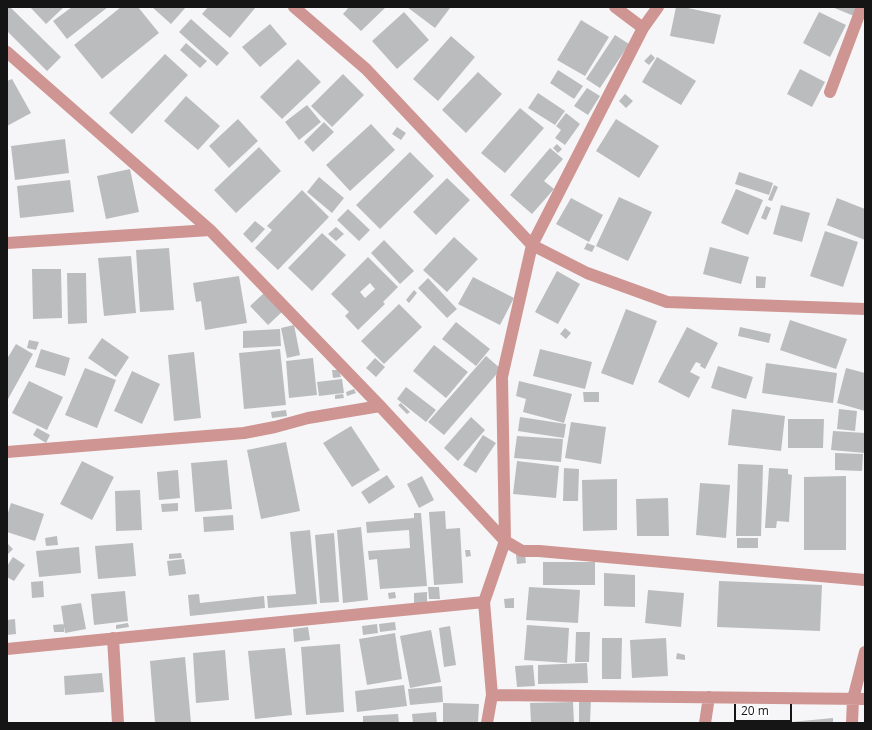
<!DOCTYPE html>
<html>
<head>
<meta charset="utf-8">
<style>
	body { margin:0 }
	#map { position:relative; width:872px; height:730px; overflow:hidden; background:#f6f6f8; font-family:"Open Sans",sans-serif }
	canvas { display:block }
	.frame { position:absolute; inset:0; border:8px solid #151515; pointer-events:none }
	.scale { position:absolute; left:734px; top:704px; width:58px; height:18px; box-sizing:border-box; border:2px solid #151515; border-top:0; padding-left:5px; font-size:12px; line-height:14px; white-space:nowrap; color:#151515; -webkit-text-stroke:3px #fff; paint-order:stroke }
</style>
</head>
<body>
<div id="map">
<canvas width="872" height="730"></canvas>
<div class="frame"></div>
<div class="scale">20 m</div>
</div>
<script>
const g = document.querySelector('canvas').getContext('2d');
g.lineJoin = 'round';
function paint(path, color) { g.fillStyle = color; g.fill(path, 'evenodd'); }
const toPath = rows => new Path2D(rows.map(r => 'M' + r).join(''));
function trace(path, color, width, dash) { g.strokeStyle = color; g.lineWidth = width; g.lineCap = dash ? 'butt' : 'round'; g.setLineDash(dash || []); g.stroke(path); }
paint(toPath([
	[7,7,10,7,61,57,47,71,7,31],
	[30,7,64,7,46,24],
	[72,7,108,7,67,39,53,21],
	[121,7,138,7,159,33,102,79,74,45],
	[152,7,186,7,171,24],
	[208,7,256,7,230,38,202,14],
	[349,7,386,7,361,31,343,14],
	[407,7,448,7,450,8,435,28],
	[676,7,683,7,721,15,714,44,670,36],
	[832,7,857,7,854,16],
	[404,12,429,40,397,69,372,41],
	[819,12,846,25,830,57,803,43],
	[191,19,229,53,217,66,179,32],
	[581,20,609,37,585,76,557,60],
	[270,24,287,44,260,67,242,47],
	[615,35,629,44,600,88,586,79],
	[451,36,475,57,438,101,413,79],
	[186,43,207,61,200,68,180,50],
	[165,54,188,75,132,134,109,113],
	[651,54,655,58,649,65,644,61],
	[657,57,696,81,681,105,642,82],
	[298,59,321,82,282,119,260,97],
	[800,69,825,82,812,107,787,94],
	[558,70,583,86,574,99,550,83],
	[478,72,502,94,466,133,442,110],
	[343,74,364,95,332,127,311,106],
	[12,79,31,113,7,126,7,81],
	[587,88,600,96,588,115,574,106],
	[538,93,565,111,555,125,528,108],
	[625,94,633,101,626,108,619,101],
	[186,96,220,126,198,150,164,121],
	[307,105,321,122,299,140,285,122],
	[520,108,544,128,505,173,481,153],
	[566,113,580,124,565,145,555,138,561,130,556,126],
	[238,119,258,141,229,168,209,146],
	[616,119,659,146,639,178,596,151],
	[324,122,334,132,313,152,304,142],
	[371,124,395,150,350,191,326,165],
	[397,127,406,133,401,140,392,134],
	[65,139,69,173,15,180,11,146],
	[557,144,562,149,558,153,553,148],
	[259,147,281,171,236,213,214,190],
	[550,148,563,159,544,181,554,189,532,214,510,195],
	[410,152,434,176,380,229,356,205],
	[130,169,139,212,106,219,97,176],
	[739,172,773,183,769,195,735,184],
	[319,177,344,198,332,213,307,192],
	[447,178,470,200,436,235,413,212],
	[70,180,74,212,20,218,17,186],
	[774,185,778,187,772,201,768,200],
	[736,189,763,200,748,235,721,223],
	[302,190,329,217,278,270,255,248,272,230,267,226],
	[619,197,652,212,628,261,596,246],
	[571,198,603,215,589,242,556,224],
	[837,198,865,209,865,240,827,225],
	[781,205,810,213,802,242,773,234],
	[766,206,771,208,766,220,761,218],
	[348,209,370,230,359,241,337,220],
	[255,221,265,229,252,243,243,234],
	[336,227,344,234,336,241,328,234],
	[825,231,858,242,843,287,810,276],
	[322,233,346,255,312,291,288,268],
	[454,237,478,259,447,292,423,270],
	[384,240,414,271,400,284,371,253],
	[587,243,595,246,592,252,584,249],
	[710,247,749,257,741,284,703,274],
	[169,248,174,310,140,312,136,250],
	[131,256,136,313,104,316,98,258],
	[368,257,398,287,383,302,385,304,358,330,345,316,349,312,331,294],
	[370,283,375,289,365,298,360,292],
	[32,269,61,269,62,318,33,319],
	[557,271,580,284,558,324,535,312],
	[67,273,86,273,87,323,68,324],
	[239,276,247,323,205,330,201,301,196,302,193,283],
	[756,276,766,277,765,288,756,288],
	[473,277,514,298,500,325,458,304],
	[428,278,457,309,447,318,418,288],
	[414,290,417,293,409,303,406,300],
	[264,293,282,312,268,325,250,306],
	[399,304,422,327,384,364,361,341],
	[626,309,657,321,633,385,601,373],
	[790,320,847,339,836,369,780,350],
	[456,322,490,349,476,366,442,339],
	[294,325,300,355,287,358,281,328],
	[687,327,718,343,705,369,700,366,701,364,696,362,690,372,700,377,689,398,658,382],
	[740,327,771,334,769,343,738,336],
	[565,328,571,333,566,339,560,334],
	[280,329,281,346,243,348,243,331],
	[102,338,129,357,116,377,88,358],
	[29,340,39,342,36,350,27,348],
	[16,344,33,354,7,401,7,359],
	[434,345,468,372,446,398,413,371],
	[41,349,70,358,65,376,35,367],
	[280,349,286,405,244,409,239,353],
	[540,349,592,362,585,389,533,376],
	[194,352,201,418,174,421,168,355],
	[486,356,501,369,444,435,428,422],
	[313,358,317,395,289,398,286,361],
	[375,358,385,367,376,377,366,368],
	[766,363,837,373,833,403,762,393],
	[718,366,753,377,746,399,711,388],
	[85,368,116,380,97,428,65,415],
	[846,368,865,373,865,411,837,403],
	[332,370,339,370,341,377,333,378],
	[132,371,160,384,142,424,114,411],
	[342,379,344,393,319,396,317,382],
	[29,381,63,397,47,430,12,413],
	[519,381,572,394,564,423,523,412,526,399,516,396],
	[406,387,436,410,426,422,397,399],
	[354,389,356,393,347,396,346,392],
	[583,392,599,392,599,402,584,402],
	[343,394,344,398,335,399,335,395],
	[401,403,410,412,407,414,398,405],
	[732,409,785,416,781,451,728,445],
	[839,409,857,411,855,431,837,429],
	[286,410,287,416,272,418,271,412],
	[471,417,485,430,458,461,444,448],
	[520,417,566,424,564,438,518,431],
	[788,419,824,419,823,448,788,448],
	[571,422,606,427,601,464,565,458],
	[351,426,380,470,352,487,323,443],
	[37,428,50,435,46,443,33,435],
	[833,431,865,433,865,453,831,450],
	[483,435,496,443,476,473,463,465],
	[517,436,563,439,561,462,514,458],
	[286,442,300,511,261,519,247,450],
	[835,453,863,454,862,471,835,470],
	[227,460,232,509,195,512,191,463],
	[82,461,114,477,92,520,60,504],
	[517,461,559,466,556,498,513,494],
	[738,464,763,465,761,536,736,536],
	[564,468,579,469,578,501,563,501],
	[769,468,788,469,788,474,792,475,789,522,777,521,776,528,765,528],
	[178,470,180,498,159,500,157,472],
	[387,475,395,487,369,504,361,492],
	[422,476,434,500,419,508,407,484],
	[846,476,846,550,804,550,804,477],
	[617,479,617,530,583,531,582,480],
	[700,483,730,485,726,538,696,535],
	[140,490,142,530,116,531,115,491],
	[668,498,669,536,637,536,636,499],
	[11,503,44,514,35,541,7,532,7,516],
	[178,503,178,511,162,512,161,504],
	[445,511,446,529,460,528,463,583,434,585,429,512],
	[414,513,421,513,427,586,380,589,377,559,369,560,368,551,410,548,409,530,367,533,366,522,414,518],
	[233,515,234,530,204,532,203,517],
	[361,527,368,600,343,603,337,530],
	[310,530,317,604,268,608,267,596,296,594,290,532],
	[334,533,339,602,320,603,315,535],
	[57,536,58,545,46,546,45,538],
	[737,538,758,538,758,548,737,548],
	[7,543,13,549,7,555],
	[133,543,136,576,98,579,95,546],
	[79,547,81,573,39,577,36,551],
	[465,550,470,550,471,556,466,557],
	[181,553,182,558,169,559,169,554],
	[516,555,525,555,526,563,517,564],
	[13,557,25,565,14,581,7,577,7,566],
	[184,559,186,574,169,576,167,561],
	[543,562,595,562,595,585,543,585],
	[604,573,635,575,635,607,604,606],
	[43,581,44,597,32,598,31,582],
	[719,581,822,585,820,631,717,627],
	[428,587,439,587,440,599,429,599],
	[529,587,580,590,578,623,526,620],
	[648,590,684,593,681,627,645,623],
	[125,591,128,621,94,625,91,594],
	[395,592,396,598,389,599,388,593],
	[427,592,427,604,414,605,414,593],
	[199,594,200,603,264,596,265,608,190,616,188,595],
	[514,598,514,608,505,608,504,599],
	[81,603,86,629,65,633,61,606],
	[15,619,16,634,7,635,7,620],
	[395,622,396,630,380,632,379,624],
	[128,623,129,627,116,629,116,625],
	[64,624,64,632,54,632,53,625],
	[377,624,378,633,363,635,362,626],
	[527,625,569,628,567,663,524,660],
	[450,626,456,665,444,667,439,628],
	[308,627,310,640,294,642,293,629],
	[431,630,441,682,410,688,400,636],
	[576,632,590,632,589,662,575,662],
	[395,633,402,679,367,685,359,639],
	[602,638,622,638,621,679,602,679],
	[666,638,668,676,632,678,630,640],
	[340,644,344,712,306,715,301,647],
	[285,648,292,715,255,719,248,651],
	[225,650,229,700,196,703,193,653],
	[677,653,685,655,685,660,676,659],
	[185,657,191,723,155,723,150,661],
	[587,663,588,683,538,684,538,665],
	[533,665,535,686,517,687,515,666],
	[102,673,104,692,65,695,64,676],
	[404,685,407,706,357,712,355,691],
	[442,686,443,702,410,705,408,689],
	[579,698,591,698,590,723,579,723],
	[573,702,574,723,531,723,530,703],
	[443,703,479,704,478,723,443,723],
	[436,712,437,723,413,723,412,714],
	[398,714,399,723,363,723,363,716],
	[833,718,833,723,791,723,791,722]
]), '#bbbcbd');
trace(toPath([
	[294,7,366,69,532,245,587,273,667,302,865,309],
	[615,7,643,28],
	[7,52,210,230,380,406,505,541,522,551,539,551,865,580],
	[830,92,862,7],
	[7,243,210,230],
	[7,452,244,433,275,427,308,418,380,406],
	[113,638,118,723],
	[7,649,484,602],
	[492,695,865,699],
	[487,723,492,695,484,602,505,541,502,377,532,245,643,28,658,7],
	[705,723,709,697],
	[852,723,853,699,865,652]
]), '#cf9592', 12);
</script>
</body>
</html>
